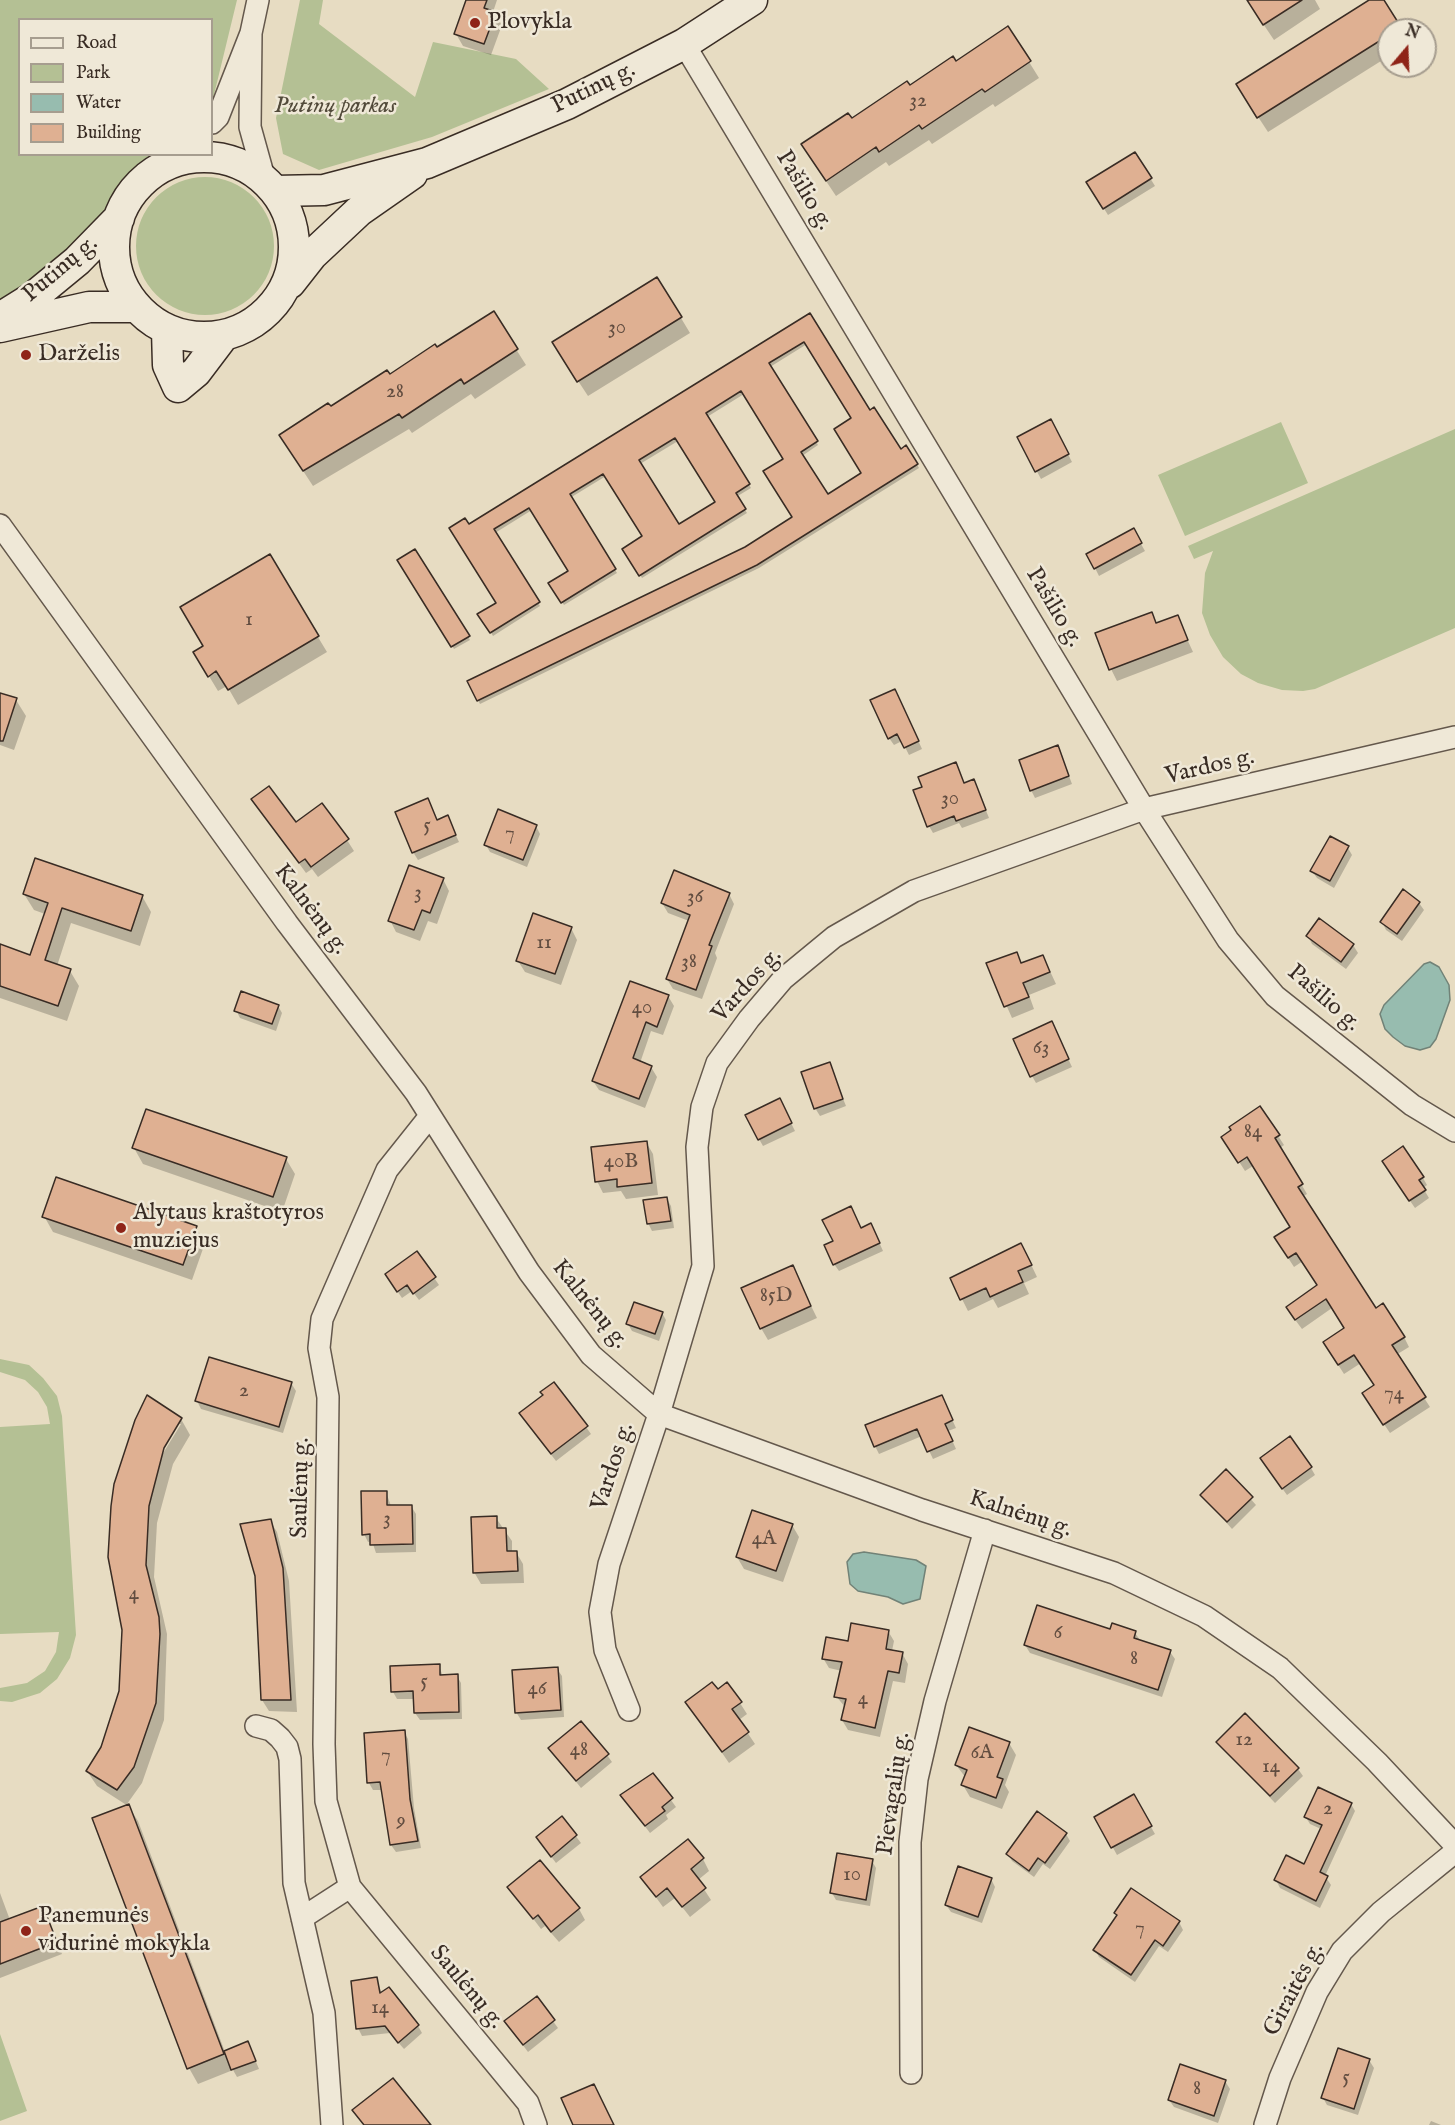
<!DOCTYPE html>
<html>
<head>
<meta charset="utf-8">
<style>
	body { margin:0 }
	#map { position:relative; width:1455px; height:2125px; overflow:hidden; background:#e7dcc2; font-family:"IM FELL English",serif }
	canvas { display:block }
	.legend { position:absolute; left:18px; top:18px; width:195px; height:138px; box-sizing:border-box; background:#efe8d7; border:2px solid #a69d8f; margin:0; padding:8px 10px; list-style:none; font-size:18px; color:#392c24 }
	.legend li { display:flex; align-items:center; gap:12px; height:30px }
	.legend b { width:30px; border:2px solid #a69d8f }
	.north { position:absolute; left:1377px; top:18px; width:60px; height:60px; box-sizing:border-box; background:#efe8d7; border:2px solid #a69d8f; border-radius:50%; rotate:19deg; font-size:16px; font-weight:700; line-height:24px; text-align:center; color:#392c24 }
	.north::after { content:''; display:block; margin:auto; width:21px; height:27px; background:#8f2418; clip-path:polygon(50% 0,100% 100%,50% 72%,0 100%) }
</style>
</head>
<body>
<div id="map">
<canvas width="1455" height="2125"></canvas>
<ul class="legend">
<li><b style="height:8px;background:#efe8d7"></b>Road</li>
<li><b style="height:16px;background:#b4c094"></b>Park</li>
<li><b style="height:16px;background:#97bcaf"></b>Water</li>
<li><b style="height:16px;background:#dfb092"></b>Building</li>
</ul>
<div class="north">N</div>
</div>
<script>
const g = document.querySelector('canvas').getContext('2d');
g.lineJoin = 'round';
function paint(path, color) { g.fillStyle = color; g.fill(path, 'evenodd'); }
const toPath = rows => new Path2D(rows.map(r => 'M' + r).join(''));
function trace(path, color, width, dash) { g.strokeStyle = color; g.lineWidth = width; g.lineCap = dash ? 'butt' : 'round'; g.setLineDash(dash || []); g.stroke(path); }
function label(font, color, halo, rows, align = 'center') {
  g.font = font + ' "IM FELL English",serif'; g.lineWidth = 5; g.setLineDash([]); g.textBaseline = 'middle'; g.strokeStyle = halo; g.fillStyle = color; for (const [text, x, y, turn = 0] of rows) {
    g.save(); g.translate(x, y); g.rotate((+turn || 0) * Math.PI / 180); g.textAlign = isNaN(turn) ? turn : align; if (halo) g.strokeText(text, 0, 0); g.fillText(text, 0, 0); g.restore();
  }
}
paint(toPath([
	[0,0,237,0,212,103,212,20,20,20,20,154,163,155,137,177,49,272,20,292,0,300],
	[300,0,323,0,319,24,415,97,433,42,516,59,549,89,432,137,319,170,283,154,276,118],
	'136 246a69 69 0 1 1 138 0a69 69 0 1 1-138 0Z',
	[1281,422,1308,483,1185,536,1158,475],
	[1455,429,1455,628,1315,689,1303,691,1282,690,1258,683,1241,674,1223,657,1210,635,1202,613,1205,573,1213,551,1194,559,1188,546],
	[0,1359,29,1365,43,1378,57,1396,62,1416,76,1635,70,1658,57,1679,40,1693,12,1702,0,1701,0,1688,27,1683,45,1671,56,1652,59,1632,0,1634,0,1427,50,1424,47,1407,38,1392,25,1380,0,1372],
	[0,2034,27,2111,0,2121]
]), '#b4c094');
const water = toPath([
	[1430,962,1439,967,1449,985,1450,1000,1436,1039,1430,1047,1420,1050,1405,1046,1393,1037,1385,1029,1380,1014,1384,1005,1424,964,1430,962],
	[864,1552,916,1560,926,1566,920,1599,903,1604,888,1597,858,1591,850,1584,847,1562,853,1554,864,1552]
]);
paint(water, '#97bcaf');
trace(water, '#718277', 1.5);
paint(toPath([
	[468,0,497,0,493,12,502,25,491,55,463,46,456,34],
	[1247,0,1315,0,1320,9,1274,40],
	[1372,0,1382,0,1401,30,1389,30,1389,56,1268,132,1247,100],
	[1008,28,1039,78,995,107,993,104,932,144,929,140,889,166,886,162,836,196,812,160,851,120,956,63],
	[1135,154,1155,186,1108,215,1088,183],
	[493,313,526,365,475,399,471,394,412,433,409,429,313,486,290,451,331,408,437,349],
	[809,315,869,412,900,451,906,447,919,468,759,568,480,704,469,682,745,548,794,518,785,459,744,394,707,417,751,488,736,497,747,513,642,578,624,549,644,536,606,476,570,498,617,573,564,605,550,583,570,571,532,510,495,533,540,606,493,636,480,614,497,603,468,526],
	[807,344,853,419,863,474,827,496,802,456,818,445,770,367],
	[678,441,717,502,678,526,640,464],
	[681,318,690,333,588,396,563,358],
	[1051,421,1072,462,1041,479,1019,438],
	[1133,530,1145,551,1099,576,1088,554],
	[415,551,470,640,454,649,399,561],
	[269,556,327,652,238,705,227,686,218,691,195,653,205,646],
	[1151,614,1157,624,1177,617,1193,652,1117,681,1111,669],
	[0,694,16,700,26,716,14,750,0,745],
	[899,698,922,749,909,755,902,741,894,745,889,738],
	[1058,747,1072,784,1035,798,1031,790],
	[964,784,977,788,989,818,962,828,959,823,933,833,929,826],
	[253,800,296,825,347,840,354,851,318,877,312,869,306,873],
	[437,821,451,825,459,842,418,860,413,852],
	[536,826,540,834,527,867,490,852,486,845],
	[1348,848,1352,855,1334,888,1317,878,1312,871],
	[443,879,449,891,437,924,428,921,420,941,396,932,390,920],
	[24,894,142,896,151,912,140,946,71,923,57,966,70,971,79,986,67,1021,0,998,0,946,31,957,45,914,34,910],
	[729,894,734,904,715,953,717,958,702,999,673,989,667,979,689,921,668,913,662,903],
	[1419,903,1424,910,1402,941,1386,930,1382,922],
	[1320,920,1353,945,1358,953,1346,969,1312,944,1308,936],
	[571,928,577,940,561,985,525,972,518,961],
	[1016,953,1022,964,1043,956,1056,984,1029,995,1034,1009,1012,1018,988,964],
	[668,996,674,1006,663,1035,651,1031,640,1063,651,1067,657,1077,645,1108,599,1090,593,1081],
	[278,1006,282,1013,276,1031,240,1018,236,1010],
	[1055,1031,1072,1067,1036,1083,1032,1076],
	[829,1064,846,1106,820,1116,815,1108],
	[783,1107,795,1131,763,1146,759,1139],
	[1260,1108,1284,1145,1280,1148,1307,1194,1302,1197,1375,1310,1404,1337,1409,1347,1396,1355,1430,1407,1390,1433,1369,1402,1375,1386,1361,1363,1344,1374,1330,1352,1346,1329,1332,1308,1302,1329,1293,1317,1319,1286,1303,1261,1294,1267,1281,1247,1291,1228,1253,1166,1245,1171,1229,1146],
	[646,1142,653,1154,658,1195,626,1199,621,1191,603,1193,597,1181],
	[134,1148,286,1159,295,1174,282,1212,143,1164],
	[1388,1169,1423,1178,1427,1185,1423,1188,1429,1198,1415,1208],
	[667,1199,671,1206,674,1228,652,1231,648,1223],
	[44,1216,196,1227,205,1243,192,1280,53,1232],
	[861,1230,875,1233,883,1251,839,1271,834,1264],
	[417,1253,439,1285,419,1300,412,1291,402,1298,391,1282],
	[1027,1256,1037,1277,1024,1283,1029,1294,998,1308,993,1299,968,1311,962,1299],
	[792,1267,817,1318,768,1340,761,1328],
	[662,1313,666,1320,659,1341,632,1331,628,1324],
	[291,1383,296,1391,283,1433,201,1409,197,1401],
	[148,1397,181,1419,190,1435,173,1464,157,1523,154,1577,167,1634,164,1720,142,1783,127,1804,138,1821,225,2052,248,2043,259,2069,237,2077,233,2070,198,2084,189,2068,94,1819,128,1806,97,1786,87,1771,102,1748,121,1692,124,1630,110,1557,112,1506,115,1485,136,1421],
	[177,1424,181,1424,162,1455,159,1453],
	[945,1404,956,1428,948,1431,956,1449,933,1459,922,1436,879,1454,875,1446],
	[525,1421,586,1427,591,1434,556,1461],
	[1266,1466,1311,1468,1315,1475,1287,1495],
	[1226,1471,1256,1505,1232,1529,1202,1495],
	[386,1492,391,1506,411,1506,416,1514,416,1552,376,1553,372,1541,368,1542,364,1534],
	[496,1518,512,1541,512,1552,516,1552,523,1564,524,1583,481,1584,474,1572],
	[270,1521,277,1532,289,1581,297,1712,269,1711,262,1700],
	[792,1525,799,1537,783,1582,744,1569,737,1557],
	[888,1631,894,1641,892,1651,902,1653,908,1664,905,1683,893,1681,880,1737,848,1730,842,1720,845,1707,836,1696,842,1671,829,1668,823,1658,849,1643],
	[1111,1631,1135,1633,1140,1640,1170,1652,1175,1659,1162,1697,1030,1653,1025,1645],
	[439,1665,443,1677,457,1676,461,1683,462,1719,420,1720,415,1713,415,1699,397,1699,393,1692],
	[557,1669,562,1676,564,1717,521,1720,516,1712],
	[717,1691,740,1703,747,1714,739,1720,755,1744,729,1763,687,1702],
	[404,1732,408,1739,414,1808,421,1848,396,1852,391,1845,383,1790,373,1790,369,1783],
	[1218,1742,1298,1769,1303,1776,1275,1803],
	[1009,1743,1016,1755,1005,1785,1009,1792,1002,1809,970,1797,963,1785,966,1778,956,1765],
	[555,1755,607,1755,612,1762,581,1788],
	[653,1775,676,1807,666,1815,668,1819,650,1833,622,1796],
	[1133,1796,1155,1834,1117,1855,1096,1817],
	[1351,1804,1355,1811,1325,1876,1331,1885,1320,1908,1280,1888,1276,1880,1305,1866,1321,1829,1310,1824,1305,1816],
	[562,1818,581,1843,556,1863,537,1838],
	[1066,1834,1070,1841,1050,1869,1043,1864,1034,1877,1012,1861,1008,1854],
	[703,1859,709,1871,698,1880,711,1900,690,1917,675,1898,663,1907,642,1878],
	[872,1861,876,1868,870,1906,836,1900,832,1893],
	[991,1879,995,1887,982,1923,951,1912,946,1905],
	[509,1887,579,1909,585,1920,559,1942,545,1926,541,1929],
	[0,1893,10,1920,42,1908,62,1954,0,1978],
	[1116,1913,1179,1922,1183,1930,1168,1952,1159,1946,1135,1982,1099,1957,1095,1950,1118,1917],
	[376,1978,382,1994,418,2026,422,2033,404,2049,390,2033,362,2036,358,2028],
	[536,1998,558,2028,528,2052,511,2029],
	[1369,2060,1374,2068,1358,2115,1327,2105,1323,2098],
	[1225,2081,1230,2089,1218,2123,1174,2107,1169,2100],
	[1431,2121,1441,2125,1429,2125]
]), '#0003');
const building = toPath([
	[466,0,487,0,484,8,496,12,484,44,454,34,466,0],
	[1247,0,1302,0,1263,25,1247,0],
	[1369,0,1384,0,1401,27,1389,30,1389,35,1257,118,1236,84,1369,0],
	[1008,26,1031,61,985,92,982,89,922,129,919,125,879,152,876,147,826,181,801,144,848,113,852,118,907,81,910,85,953,56,956,61,1008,26],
	[1135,152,1152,178,1103,209,1086,182,1135,152],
	[657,277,682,317,577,382,552,342,657,277],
	[494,311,518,349,464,384,461,379,402,418,399,414,303,471,279,435,328,403,331,406,387,370,390,374,435,344,437,347,494,311],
	[810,313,870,410,874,407,901,449,906,445,918,464,757,565,477,701,467,681,745,547,792,517,763,471,783,459,741,391,706,413,750,484,736,493,746,509,639,576,622,549,642,536,603,474,570,494,616,569,561,603,548,583,568,571,529,508,494,529,540,602,490,633,477,614,496,603,449,528,465,518,469,524,810,313],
	[804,342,851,418,834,429,861,473,828,494,801,452,818,441,769,363,804,342],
	[675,438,715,502,679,524,639,460,675,438],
	[1051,419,1069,454,1035,472,1017,437,1051,419],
	[1134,528,1142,543,1094,569,1086,554,1134,528],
	[415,549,470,636,451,647,397,560,415,549],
	[270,554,319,636,228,690,216,671,208,677,193,652,203,646,180,607,270,554],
	[1152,612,1156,623,1178,615,1188,640,1109,670,1095,633,1152,612],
	[895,689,919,741,904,748,897,734,888,739,870,700,895,689],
	[0,693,17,698,3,741,0,741,0,693],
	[1058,745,1069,776,1030,791,1019,760,1058,745],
	[956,762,964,783,974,779,986,810,956,821,954,816,927,827,913,790,922,787,918,777,956,762],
	[269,786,296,822,322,803,349,839,311,867,305,859,299,863,251,799,269,786],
	[428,798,437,820,448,815,456,835,412,853,395,812,428,798],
	[498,809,537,825,523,860,484,845,498,809],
	[1330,836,1349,846,1330,881,1310,871,1330,836],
	[35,858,143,895,131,931,62,908,45,960,71,969,58,1006,0,986,0,944,30,955,48,903,23,894,35,858],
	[409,865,444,878,430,913,422,910,414,930,388,921,409,865],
	[674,870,730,893,709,945,712,946,696,990,666,979,690,915,661,903,674,870],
	[1403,889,1420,902,1397,934,1380,922,1403,889],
	[533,913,572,927,555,974,516,961,533,913],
	[1319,918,1354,944,1341,962,1306,936,1319,918],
	[1017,952,1021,963,1043,955,1050,972,1023,983,1029,997,1004,1007,986,963,1017,952],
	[630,981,669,995,657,1027,646,1022,633,1058,652,1066,639,1099,592,1081,630,981],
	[241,991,279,1005,272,1024,234,1011,241,991],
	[1052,1021,1069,1059,1030,1077,1013,1039,1052,1021],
	[830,1062,843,1099,814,1109,801,1072,830,1062],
	[780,1098,792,1123,758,1140,745,1115,780,1098],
	[1260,1106,1280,1135,1275,1138,1303,1184,1298,1187,1376,1308,1383,1303,1405,1337,1392,1345,1426,1397,1383,1425,1362,1393,1374,1385,1354,1355,1338,1365,1323,1342,1344,1328,1326,1299,1295,1320,1286,1307,1317,1285,1296,1253,1288,1258,1274,1237,1290,1227,1247,1157,1238,1163,1221,1137,1231,1130,1229,1127,1260,1106],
	[146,1109,287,1157,273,1197,132,1148,146,1109],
	[647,1141,652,1183,617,1187,617,1179,595,1182,591,1147,647,1141],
	[1403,1146,1424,1177,1419,1180,1426,1190,1409,1201,1382,1161,1403,1146],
	[56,1177,197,1226,183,1265,42,1217,56,1177],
	[667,1197,671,1221,647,1224,643,1200,667,1197],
	[851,1206,861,1228,871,1223,880,1243,833,1265,824,1245,833,1241,822,1220,851,1206],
	[1021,1243,1032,1265,1018,1271,1023,1282,990,1297,986,1288,960,1300,950,1278,1021,1243],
	[417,1251,436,1277,413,1294,407,1285,397,1292,385,1274,417,1251],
	[793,1265,811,1306,760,1329,741,1288,793,1265],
	[634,1302,663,1312,655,1334,626,1324,634,1302],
	[209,1357,292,1382,279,1427,195,1401,209,1357],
	[554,1382,588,1426,551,1454,519,1413,543,1395,540,1392,554,1382],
	[147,1395,182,1418,164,1448,149,1506,146,1565,159,1617,160,1634,156,1703,134,1767,117,1790,86,1771,101,1747,119,1691,122,1630,108,1557,111,1506,114,1484,135,1420,147,1395],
	[942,1395,953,1420,945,1424,953,1441,927,1452,917,1429,874,1447,865,1425,942,1395],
	[1290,1436,1312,1467,1282,1489,1260,1458,1290,1436],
	[1226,1469,1253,1497,1227,1522,1200,1495,1226,1469],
	[361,1491,387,1491,387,1505,412,1505,413,1544,370,1545,370,1534,362,1535,361,1491],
	[752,1510,793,1524,776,1571,736,1557,752,1510],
	[497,1516,497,1528,506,1528,507,1551,517,1551,518,1571,473,1573,471,1517,497,1516],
	[271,1519,283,1568,291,1700,261,1700,255,1576,240,1524,271,1519],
	[1037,1605,1110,1629,1112,1623,1136,1631,1134,1638,1171,1650,1158,1690,1024,1645,1037,1605],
	[851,1623,889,1630,886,1649,903,1652,899,1673,888,1671,875,1728,841,1720,846,1699,834,1697,842,1662,822,1659,826,1637,848,1641,851,1623],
	[440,1664,440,1675,458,1674,459,1712,414,1713,413,1691,391,1692,390,1666,440,1664],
	[558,1667,561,1710,515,1713,512,1670,558,1667],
	[712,1682,718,1689,727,1682,742,1702,732,1709,749,1732,722,1752,685,1702,712,1682],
	[1245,1713,1299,1768,1270,1796,1216,1742,1245,1713],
	[581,1721,609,1754,576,1781,548,1748,581,1721],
	[969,1727,1010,1742,997,1777,1003,1779,996,1798,961,1785,967,1770,955,1765,969,1727],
	[405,1730,410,1799,418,1841,390,1845,380,1782,367,1783,364,1733,405,1730],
	[653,1773,673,1798,662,1807,665,1811,645,1826,620,1795,653,1773],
	[1318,1787,1352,1803,1320,1872,1328,1876,1316,1901,1274,1880,1286,1855,1304,1864,1322,1825,1304,1817,1318,1787],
	[1134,1794,1152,1826,1111,1848,1094,1817,1134,1794],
	[129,1804,224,2054,187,2069,92,1818,129,1804],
	[1037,1811,1067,1833,1045,1863,1038,1858,1029,1871,1006,1854,1037,1811],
	[562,1816,577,1835,551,1857,536,1837,562,1816],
	[688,1839,704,1858,691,1869,706,1888,682,1907,667,1888,656,1897,640,1877,688,1839],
	[837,1853,873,1859,866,1900,830,1893,837,1853],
	[540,1860,580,1908,551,1932,538,1915,533,1919,507,1887,540,1860],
	[958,1866,992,1878,978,1917,945,1905,958,1866],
	[1131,1888,1180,1921,1163,1946,1155,1940,1131,1975,1093,1950,1117,1915,1114,1913,1131,1888],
	[43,1906,57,1942,0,1964,0,1922,43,1906],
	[377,1977,380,1993,389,1987,419,2025,398,2043,385,2026,356,2029,351,1981,377,1977],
	[537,1996,555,2020,523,2045,504,2021,537,1996],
	[248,2041,256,2061,231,2070,224,2051,248,2041],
	[1338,2048,1370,2059,1354,2109,1321,2098,1338,2048],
	[1180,2064,1226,2080,1214,2116,1168,2100,1180,2064],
	[393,2078,431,2125,364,2125,352,2110,393,2078],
	[594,2084,614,2125,573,2125,561,2098,594,2084]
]);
paint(building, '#dfb092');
trace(building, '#392c24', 1.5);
const minor = toPath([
	[251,33,250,127,265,181],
	[684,44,1144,809,1228,940,1275,996,1412,1105,1455,1131],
	[212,123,218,117,251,33,258,0],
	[177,161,182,154],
	[0,525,287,923,416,1093,529,1272,591,1355,659,1414,922,1510,1114,1573,1204,1616,1280,1668,1377,1762,1455,1845],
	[629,1710,605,1650,600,1612,609,1564,659,1414,703,1266,697,1147,702,1107,717,1063,749,1019,783,979,834,937,914,891,1144,809,1455,737],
	[256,1726,271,1730,280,1738,287,1747,290,1759,294,1883,324,2013,332,2125],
	[350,1887,326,1801,324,1744,328,1397,319,1348,322,1319,387,1170,430,1116],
	[302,1918,350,1887,528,2103,536,2125],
	[911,2073,910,1842,917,1779,935,1701,985,1530],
	[1265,2125,1280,2078,1317,1992,1342,1951,1381,1912,1455,1852]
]);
const secondary = toPath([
	'114 247a90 90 0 1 1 180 0a90 90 0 1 1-180 0Z',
	[275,191,324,190,427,163,567,104,684,44,752,0],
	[290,283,312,255,359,211,412,174],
	[0,318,32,298,77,261,119,218],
	[0,327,89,307,137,307],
	[167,330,168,365,178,387,196,372,224,335]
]);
trace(minor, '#64584c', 24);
trace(secondary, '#392c24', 33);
trace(minor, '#efe8d7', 21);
trace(secondary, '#efe8d7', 30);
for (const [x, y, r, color] of [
	[475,23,6,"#8f2418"],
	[26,355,6,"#8f2418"],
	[121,1228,6,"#8f2418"],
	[26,1931,6,"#8f2418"]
]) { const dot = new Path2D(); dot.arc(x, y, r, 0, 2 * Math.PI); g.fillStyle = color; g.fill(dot); trace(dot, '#efe8d7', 2); }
label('21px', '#624d40', null, [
	["32",918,102],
	["30",617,329],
	["28",395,393],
	["1",249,621],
	["30",950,800],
	["5",427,827],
	["7",510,835],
	["3",418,894],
	["36",695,898],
	["11",544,944],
	["38",689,963],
	["40",642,1009],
	["63",1041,1049],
	["84",1253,1133],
	["40B",621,1163],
	["85D",776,1297],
	["2",244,1392],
	["74",1394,1395],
	["3",387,1520],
	["4A",764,1540],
	["4",134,1595],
	["6",1058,1634],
	["8",1134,1660],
	["5",424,1683],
	["46",537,1690],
	["4",863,1700],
	["12",1244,1741],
	["48",579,1751],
	["6A",982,1754],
	["7",386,1757],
	["14",1271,1768],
	["2",1328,1810],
	["9",401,1822],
	["10",852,1876],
	["7",1140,1930],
	["14",380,2009],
	["5",1346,2079],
	["8",1197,2090]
]);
label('24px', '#392c24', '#efe8d7', [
	["Plovykla",487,23],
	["Darželis",38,355],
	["Alytaus kraštotyros",133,1214],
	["muziejus",133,1242],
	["Panemunės",38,1917],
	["vidurinė mokykla",38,1945]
], 'left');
label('24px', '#392c24', '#efe8d7', [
	["Putinų g.",594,89,-26],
	["Pašilio g.",803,191,59],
	["Putinų g.",61,270,-40],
	["Pašilio g.",1053,608,59],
	["Vardos g.",1210,768,-13],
	["Kalnėnų g.",310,910,53],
	["Vardos g.",748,986,-48],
	["Pašilio g.",1323,999,41],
	["Kalnėnų g.",589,1305,51],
	["Vardos g.",614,1467,-72],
	["Saulėnų g.",302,1488,-89],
	["Kalnėnų g.",1020,1515,18],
	["Pievagalių g.",895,1794,-82],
	["Saulėnų g.",466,1988,50],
	["Giraitės g.",1295,1990,-62]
]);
label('italic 24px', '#524a3a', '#efe8d7', [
	["Putinų parkas",335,107]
]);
</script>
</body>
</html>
